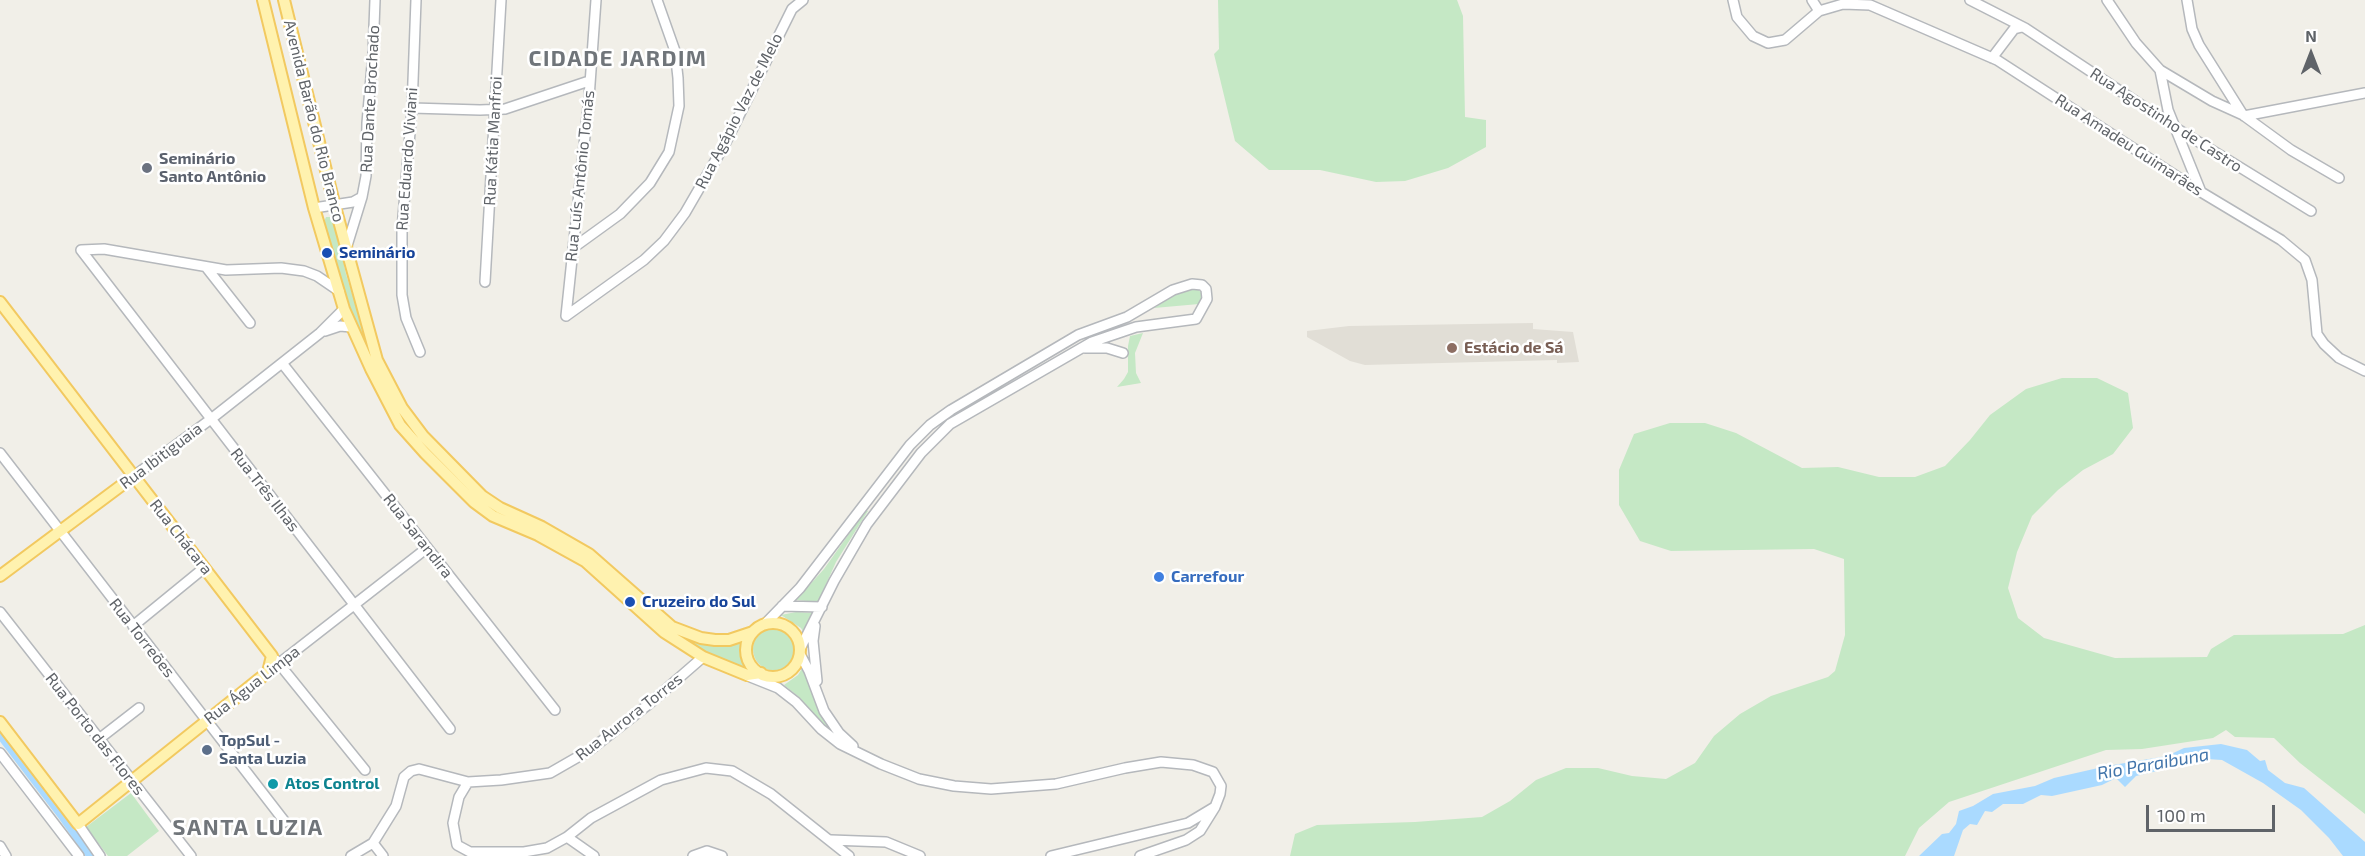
<!DOCTYPE html>
<html>
<head>
<meta charset="utf-8">
<style>
	body { margin:0 }
	#map { position:relative; width:2365px; height:856px; overflow:hidden; background:#f1efe8; font-family:"Exo 2",sans-serif }
	canvas { display:block }
	.north { position:absolute; left:2281px; top:24px; width:60px; height:60px; -webkit-text-stroke:4px #fff; paint-order:stroke; rotate:0deg; font-size:16px; font-weight:700; line-height:24px; text-align:center; color:#5f6368 }
	.north::after { content:''; display:block; margin:auto; width:21px; height:27px; background:#5f6368; clip-path:polygon(50% 0,100% 100%,50% 72%,0 100%) }
	.scale { position:absolute; left:2146px; top:805px; width:129px; height:27px; box-sizing:border-box; border:3px solid #5f6368; border-top:0; padding-left:8px; font-size:18px; line-height:21px; white-space:nowrap; color:#5f6368; -webkit-text-stroke:4px #fff; paint-order:stroke }
</style>
</head>
<body>
<div id="map">
<canvas width="2365" height="856"></canvas>
<div class="north">N</div>
<div class="scale">100 m</div>
</div>
<script>
const g = document.querySelector('canvas').getContext('2d');
g.lineJoin = 'round';
function paint(path, color) { g.fillStyle = color; g.fill(path, 'evenodd'); }
const toPath = rows => new Path2D(rows.map(r => 'M' + r).join(''));
function trace(path, color, width, dash) { g.strokeStyle = color; g.lineWidth = width; g.lineCap = dash ? 'butt' : 'round'; g.setLineDash(dash || []); g.stroke(path); }
function label(font, color, halo, rows, align = 'center') {
  g.font = font + ' "Exo 2",sans-serif'; g.lineWidth = 5; g.setLineDash([]); g.textBaseline = 'middle'; g.strokeStyle = halo; g.fillStyle = color; for (const [text, x, y, turn = 0] of rows) {
    g.save(); g.translate(x, y); g.rotate((+turn || 0) * Math.PI / 180); g.textAlign = isNaN(turn) ? turn : align; if (halo) g.strokeText(text, 0, 0); g.fillText(text, 0, 0); g.restore();
  }
}
paint(toPath([
	[1533,323,1533,329,1573,332,1579,362,1557,363,1557,360,1365,365,1350,361,1307,337,1307,331,1349,326]
]), '#e1ded6');
paint(toPath([
	[1218,0,1457,0,1463,16,1465,117,1486,120,1486,147,1448,168,1405,181,1376,182,1320,170,1269,170,1235,141,1214,54,1219,49],
	[326,217,332,217,335,221,346,274,375,366,348,305,323,224],
	[1192,288,1197,288,1202,294,1202,301,1199,304,1154,308,1179,292],
	[1143,333,1135,353,1136,373,1141,383,1117,387,1124,379,1128,372,1128,346,1130,336],
	[2062,378,2097,378,2128,393,2133,428,2113,454,2083,470,2058,490,2032,516,2017,552,2008,588,2018,618,2044,638,2115,658,2207,657,2211,649,2234,635,2343,634,2365,625,2365,814,2300,763,2274,738,2235,737,2226,730,2213,738,2142,749,2106,750,1949,802,1919,828,1905,856,1290,856,1295,834,1317,825,1415,822,1482,817,1510,801,1536,780,1566,768,1598,768,1632,776,1666,779,1695,763,1714,736,1740,714,1771,696,1828,677,1835,671,1845,635,1844,559,1814,549,1671,551,1640,541,1619,505,1619,470,1634,434,1670,423,1705,423,1736,433,1802,468,1838,467,1879,477,1915,477,1945,466,1970,440,1990,415,2026,389],
	[866,510,868,511,836,562,818,602,796,600,824,569],
	[796,612,814,613,805,635,801,628,781,615],
	'753 649a22 22 0 1 1 44 0a22 22 0 1 1-44 0Z',
	[670,630,740,640,741,654,748,669,703,651],
	[803,667,820,714,828,727,825,727,799,697,784,685,798,675],
	[131,793,159,831,127,856,108,856,86,827]
]), '#c5e8c5');
paint(toPath([
	[2221,744,2247,750,2260,761,2265,760,2268,770,2285,783,2304,788,2365,842,2365,856,2343,856,2329,838,2301,810,2263,783,2222,760,2192,758,2157,771,2136,776,2125,787,2116,778,2102,785,2052,796,2041,795,2023,804,2003,804,1992,812,1985,811,1977,825,1970,824,1963,830,1954,856,1919,856,1942,834,1949,833,1956,824,1959,811,1973,806,1993,794,2035,786,2054,778,2107,766,2167,756,2184,748]
]), '#aadaff');
trace(toPath([
	[0,734,61,814,91,856]
]), '#aadaff', 9);
const minor = toPath([
	[416,0,412,108,402,229,402,295,406,318,420,352],
	[1733,0,1737,17,1753,36,1768,43,1785,40,1819,11,1843,4,1870,5,1997,60,2201,192,2281,240,2305,260,2312,280,2317,334,2324,344,2339,358,2365,371],
	[1812,0,1819,11],
	[1970,0,2025,28,2176,128,2311,211],
	[2107,0,2136,43,2160,70,2212,101,2243,115,2291,150,2339,178],
	[2187,0,2192,29,2199,45,2243,115],
	[1992,58,2014,29,2022,27],
	[2160,70,2168,110,2201,192],
	[412,108,480,110,505,109,589,81],
	[2244,116,2365,93],
	[314,208,353,202,362,197],
	[573,248,620,214,650,183,669,152,679,106,678,78,675,51,657,0],
	[346,249,362,197,366,176,367,123,373,54,375,0],
	[81,250,450,729],
	[81,250,104,249,226,270,281,268,304,271,317,276,339,291],
	[206,267,250,323],
	[485,282,501,0],
	[566,316,644,260,664,241,685,213,725,144,792,9,803,0],
	[566,316,589,98,596,0],
	[325,331,340,326,351,327],
	[1085,348,1107,348,1123,353],
	[282,363,555,710],
	[0,453,285,822],
	[134,476,211,419,320,333,344,309],
	[782,606,822,607],
	[0,612,191,856],
	[765,624,800,588,910,445,930,425,951,410,1078,335,1127,317,1173,290,1192,284,1202,285,1206,289,1207,299,1196,319,1136,327,1092,342,950,424,921,453,867,524,834,581,800,649],
	[133,626,204,568],
	[815,626,813,641,817,681],
	[800,654,809,671,824,711,839,733,853,746],
	[276,660,365,770],
	[268,672,427,548],
	[748,676,778,688,796,702,821,729,840,744,881,764,919,779,954,786,991,789,1056,784,1125,768,1161,762,1193,765,1213,772,1221,786,1220,794,1215,807,1200,831,1186,840,1140,856],
	[99,739,139,708],
	[0,753,79,856],
	[468,782,459,797,453,823,457,845,470,852,524,852,547,848,567,837,591,818,661,780,706,768,732,771,771,794,849,856],
	[78,824,100,856],
	[567,837,594,856],
	[831,840,886,842,920,856],
	[373,843,383,856],
	[0,846,6,856],
	[351,856,373,843,396,806,404,777,411,771,419,769,468,782,501,780,550,773,590,750,649,704,703,657],
	[693,856,707,851,722,856],
	[1051,856,1188,823,1213,808]
]);
const major = toPath([
	[263,0,314,208,344,309,371,369,400,425,425,453,474,502,493,516,538,535,585,561,664,632,703,657,747,675,761,673],
	[284,0,334,203,377,360,402,408,423,436,482,496,500,508,542,527,589,554,672,627,701,638,715,640,729,640,753,632],
	[0,302,272,656,268,672,78,824,0,722],
	[0,576,134,476],
	'746 650a27 27 0 1 1 54 0a27 27 0 1 1-54 0Z'
]);
trace(minor, '#b5b8bc', 12);
trace(major, '#f2c960', 14);
trace(minor, '#fff', 9);
trace(major, '#fff2af', 10);
for (const [x, y, r, color] of [
	[147,168,6,"#6b7280"],
	[327,253,6,"#1a4fb4"],
	[1452,348,6,"#8d6e63"],
	[1159,577,6,"#3f7fe0"],
	[630,602,6,"#1a4fb4"],
	[207,750,6,"#5c6f8a"],
	[273,784,6,"#0f9aa8"]
]) { const dot = new Path2D(); dot.arc(x, y, r, 0, 2 * Math.PI); g.fillStyle = color; g.fill(dot); trace(dot, '#fff', 2); }
label('16px', '#5f6368', '#fff', [
	["Rua Dante Brochado",370,99,-87],
	["Rua Agápio Vaz de Melo",739,111,-63],
	["Rua Agostinho de Castro",2166,120,33],
	["Avenida Barão do Rio Branco",314,121,76],
	["Rua Kátia Manfroi",493,141,-87],
	["Rua Amadeu Guimarães",2129,145,33],
	["Rua Eduardo Viviani",407,159,-86],
	["Rua Luís Antônio Tomás",580,176,-84],
	["Rua Ibitiguaia",161,456,-37],
	["Rua Três Ilhas",265,490,52],
	["Rua Sarandira",418,536,52],
	["Rua Chácara",181,537,52],
	["Rua Torreões",142,638,52],
	["Rua Água Limpa",252,685,-38],
	["Rua Aurora Torres",629,717,-38],
	["Rua Porto das Flores",95,734,52]
]);
label('bold 16px', '#5b616d', '#fff', [
	["Seminário",159,159],
	["Santo Antônio",159,177]
], 'left');
label('bold 16px', '#164399', '#fff', [
	["Seminário",339,253],
	["Cruzeiro do Sul",642,602]
], 'left');
label('bold 16px', '#785e54', '#fff', [
	["Estácio de Sá",1464,348]
], 'left');
label('bold 16px', '#366cbe', '#fff', [
	["Carrefour",1171,577]
], 'left');
label('bold 16px', '#4e5e75', '#fff', [
	["TopSul -",219,741],
	["Santa Luzia",219,759]
], 'left');
label('bold 16px', '#0d838f', '#fff', [
	["Atos Control",285,784]
], 'left');
label('italic 18px', '#4174aa', '#fff', [
	["Rio Paraibuna",2153,764,-10]
]);
g.letterSpacing = '1.5px';
label('bold 22px', '#70757a', '#fff', [
	["CIDADE JARDIM",618,59],
	["SANTA LUZIA",248,828]
]);
g.letterSpacing = '0px';
</script>
</body>
</html>
